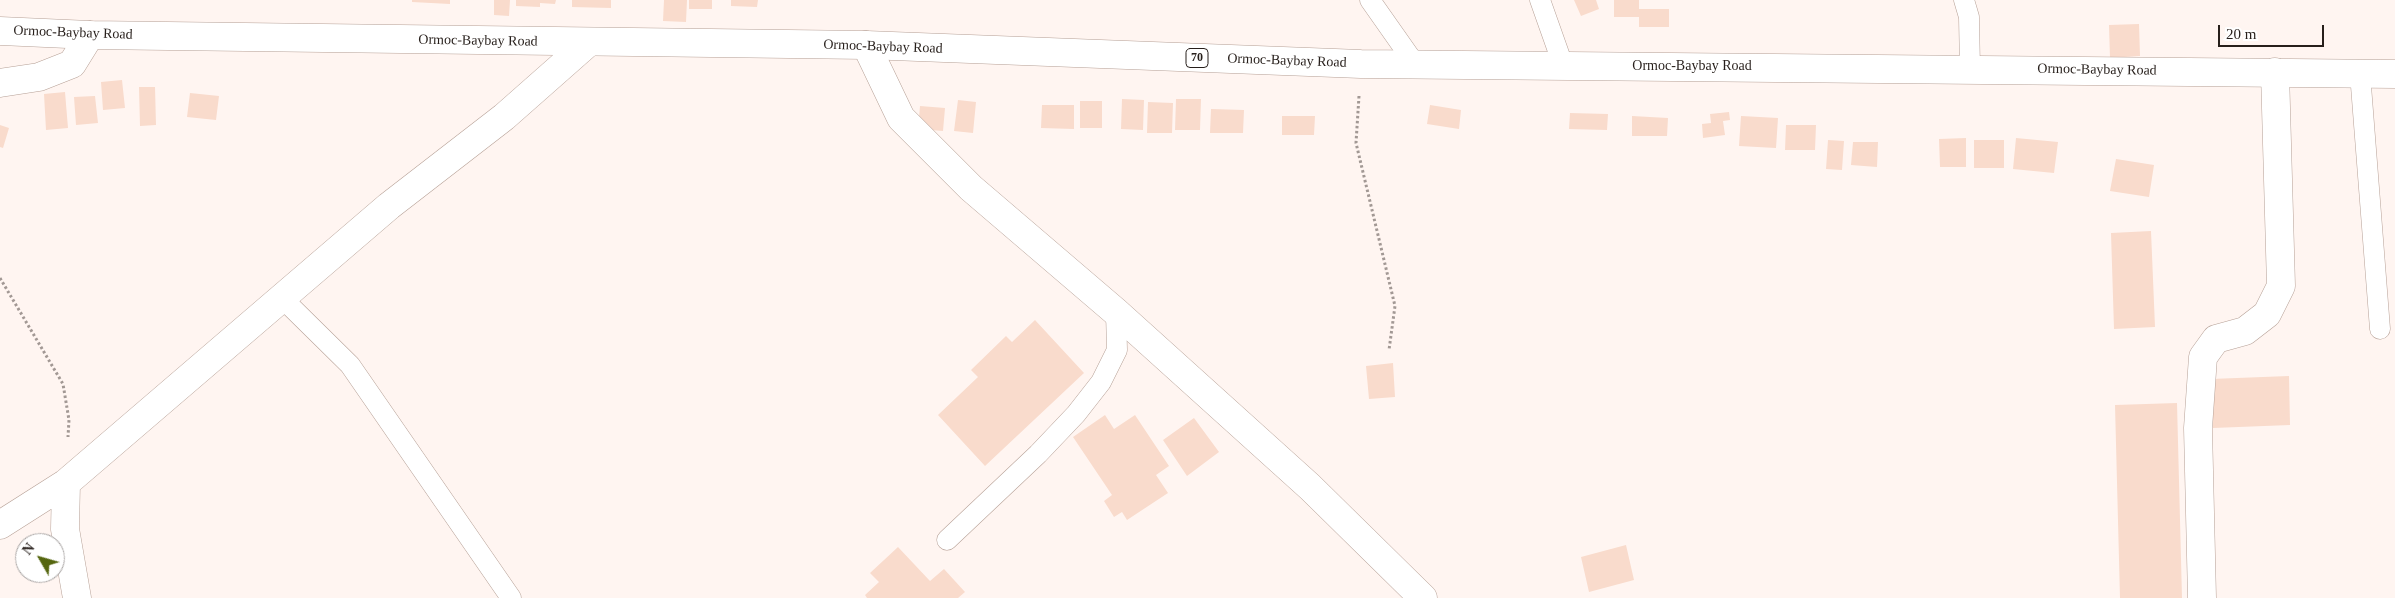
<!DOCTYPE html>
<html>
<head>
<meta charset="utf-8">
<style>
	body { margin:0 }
	#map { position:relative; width:2395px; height:598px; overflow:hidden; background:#fff5f1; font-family:Georgia,serif }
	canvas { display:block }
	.north { position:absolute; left:15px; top:533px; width:50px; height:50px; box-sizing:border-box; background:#fff; border:1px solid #a9a5a4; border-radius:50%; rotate:308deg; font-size:14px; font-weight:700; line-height:20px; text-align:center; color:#271f1b }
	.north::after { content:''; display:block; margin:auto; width:18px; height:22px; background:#55660f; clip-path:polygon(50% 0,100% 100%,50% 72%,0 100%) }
	.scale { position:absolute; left:2218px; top:25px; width:106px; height:22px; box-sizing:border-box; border:2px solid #271f1b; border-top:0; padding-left:6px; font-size:15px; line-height:18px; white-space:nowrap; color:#271f1b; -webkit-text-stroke:4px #fff; paint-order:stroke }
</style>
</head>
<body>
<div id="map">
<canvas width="2395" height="598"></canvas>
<div class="north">N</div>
<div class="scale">20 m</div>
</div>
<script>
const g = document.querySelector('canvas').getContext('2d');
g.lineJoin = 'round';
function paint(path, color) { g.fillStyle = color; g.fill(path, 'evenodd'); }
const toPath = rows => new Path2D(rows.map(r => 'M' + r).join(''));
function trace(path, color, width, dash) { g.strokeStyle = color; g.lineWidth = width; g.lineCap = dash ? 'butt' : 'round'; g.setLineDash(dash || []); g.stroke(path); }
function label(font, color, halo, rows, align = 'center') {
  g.font = font + ' Georgia,serif'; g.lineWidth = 4; g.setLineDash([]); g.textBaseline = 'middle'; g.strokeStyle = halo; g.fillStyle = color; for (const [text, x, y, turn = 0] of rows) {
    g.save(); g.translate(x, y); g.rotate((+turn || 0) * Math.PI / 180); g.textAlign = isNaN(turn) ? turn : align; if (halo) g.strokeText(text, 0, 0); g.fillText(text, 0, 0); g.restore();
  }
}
paint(toPath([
	[412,0,450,0,450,4,412,2],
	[494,0,510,0,509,16,494,15],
	[516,0,556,0,555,4,540,3,540,7,516,6],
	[572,0,611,0,611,8,572,7],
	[664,0,687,0,686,22,663,21],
	[689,0,712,0,712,9,689,9],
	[731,0,758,0,757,7,731,6],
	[1574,0,1596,0,1599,9,1581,16],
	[1614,0,1639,0,1639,9,1669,9,1669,27,1639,27,1639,17,1614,17],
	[2139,24,2140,56,2110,58,2109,25],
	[122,80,125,108,103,110,101,82],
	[139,87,155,87,156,125,140,126],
	[65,92,68,128,46,130,44,94],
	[190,93,219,96,216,120,187,117],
	[95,96,98,123,76,125,74,97],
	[1122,99,1144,100,1143,130,1121,129],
	[1176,99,1201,99,1200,130,1175,130],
	[958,100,976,102,973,133,954,131],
	[1080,101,1102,101,1102,128,1080,128],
	[1148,102,1173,103,1172,133,1147,133],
	[1042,105,1074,105,1074,129,1041,128],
	[1430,105,1461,110,1459,129,1427,124],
	[920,106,945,108,943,131,918,129],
	[1211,109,1244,110,1243,133,1210,133],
	[1729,112,1730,120,1723,121,1725,135,1703,138,1702,124,1711,123,1710,114],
	[1570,113,1608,114,1607,130,1569,129],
	[1282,116,1315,116,1314,135,1282,135],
	[1632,116,1668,118,1667,136,1632,136],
	[1741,116,1778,118,1776,148,1739,146],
	[0,125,9,128,3,148,0,147],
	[1786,125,1816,125,1815,150,1785,150],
	[1966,138,1966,167,1940,167,1939,139],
	[2016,138,2058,142,2054,173,2013,169],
	[1828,140,1844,141,1842,170,1826,169],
	[1974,140,2004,140,2004,168,1974,168],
	[1853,142,1878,142,1877,167,1851,165],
	[2116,159,2154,165,2149,197,2110,191],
	[2151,231,2155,327,2114,329,2111,233],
	[1035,320,1084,373,985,466,938,415,978,377,971,370,1006,336,1012,342],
	[1393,363,1395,397,1369,399,1366,366],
	[2289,376,2290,425,2213,428,2211,379],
	[2177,403,2182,598,2120,598,2115,405],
	[1105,415,1114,429,1135,415,1169,466,1156,475,1168,493,1127,520,1122,512,1114,517,1104,501,1112,495,1073,437],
	[1194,418,1219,452,1187,476,1163,440],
	[1626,545,1634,580,1589,592,1581,557],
	[898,547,930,581,944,569,965,592,958,598,867,598,865,595,879,582,870,573]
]), '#f9dbcc');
const service = toPath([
	[1370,0,1415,64],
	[1540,0,1563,65],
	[1964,0,1969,17,1970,69],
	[2360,73,2380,329],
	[282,298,350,365,511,598],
	[947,540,1038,454,1076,414,1101,382,1117,350,1116,312]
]);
const minor = toPath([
	[866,45,901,118,971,188,1116,312,1310,487,1423,598],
	[0,83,39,77,72,64,90,35],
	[66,483,65,529,77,598],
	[0,525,66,483,389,206,504,117,589,42],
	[2202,598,2198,428,2203,357,2216,339,2245,331,2267,314,2281,286,2275,72]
]);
const trunk = toPath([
	[0,31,90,35,866,45,1361,64,2395,74]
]);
trace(service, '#b6a096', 21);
trace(minor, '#b6a096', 29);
trace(trunk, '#b6a096', 29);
trace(toPath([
	[1359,96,1356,143,1395,306,1389,350],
	[0,278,63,384,69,420,68,437]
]), '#a29894', 3, [2.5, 2.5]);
trace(service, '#fff', 20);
trace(minor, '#fff', 28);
trace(trunk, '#fff', 28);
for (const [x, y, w] of [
	[1197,58,22]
]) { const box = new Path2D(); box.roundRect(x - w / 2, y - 9.5, w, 19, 4); g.fillStyle = '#fff'; g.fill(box); trace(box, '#271f1b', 1); }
label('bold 12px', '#271f1b', null, [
	["70",1197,58]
]);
label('14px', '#271f1b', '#fff', [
	["Ormoc-Baybay Road",73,33,2],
	["Ormoc-Baybay Road",478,41,1],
	["Ormoc-Baybay Road",883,47,2],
	["Ormoc-Baybay Road",1287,61,2],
	["Ormoc-Baybay Road",1692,66],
	["Ormoc-Baybay Road",2097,70,1]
]);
</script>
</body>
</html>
